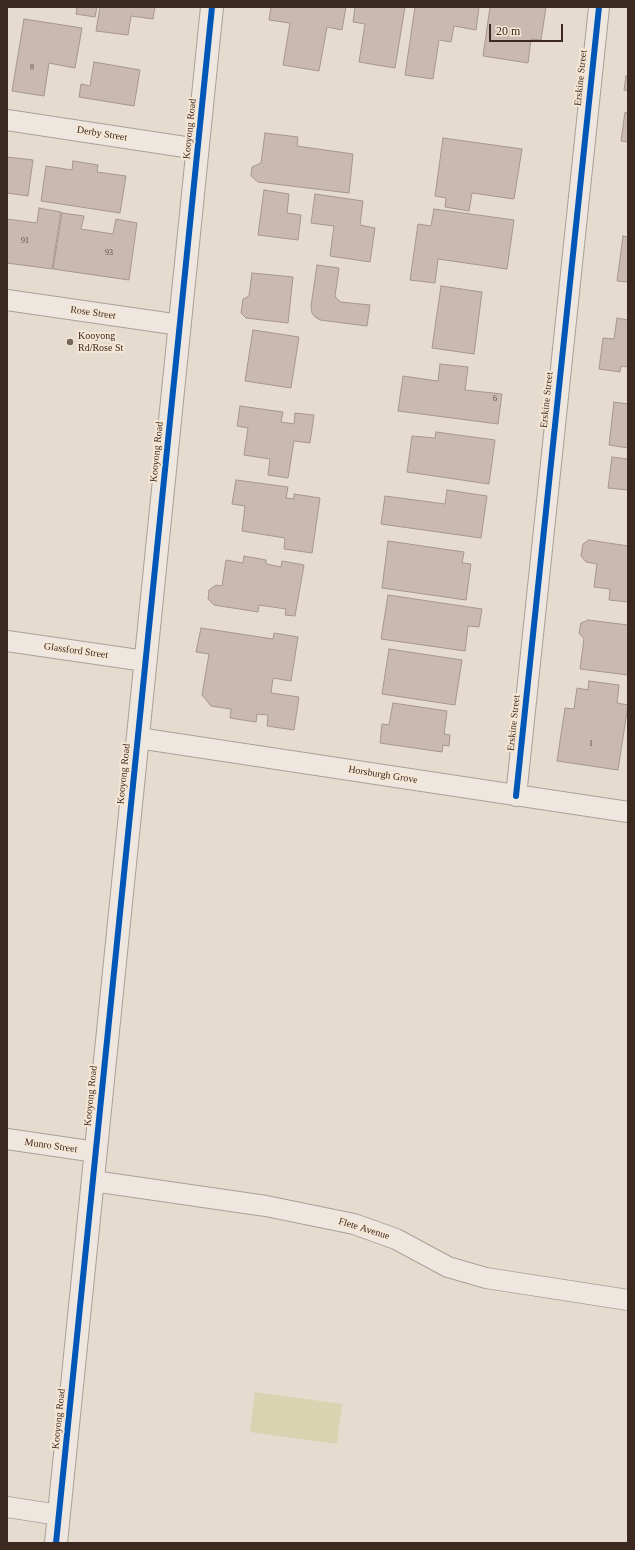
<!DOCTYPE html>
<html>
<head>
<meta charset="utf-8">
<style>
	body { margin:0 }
	#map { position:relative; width:635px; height:1550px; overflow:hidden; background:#e5dbcf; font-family:"Times New Roman",serif }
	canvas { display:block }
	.frame { position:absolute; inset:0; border:8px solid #3b281f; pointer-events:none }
	.scale { position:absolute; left:489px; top:24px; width:74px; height:18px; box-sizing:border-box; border:2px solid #3b281f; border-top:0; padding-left:5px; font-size:12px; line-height:14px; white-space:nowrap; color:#3b281f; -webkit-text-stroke:3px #f6e7d5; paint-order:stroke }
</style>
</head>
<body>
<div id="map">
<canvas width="635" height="1550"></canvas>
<div class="frame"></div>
<div class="scale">20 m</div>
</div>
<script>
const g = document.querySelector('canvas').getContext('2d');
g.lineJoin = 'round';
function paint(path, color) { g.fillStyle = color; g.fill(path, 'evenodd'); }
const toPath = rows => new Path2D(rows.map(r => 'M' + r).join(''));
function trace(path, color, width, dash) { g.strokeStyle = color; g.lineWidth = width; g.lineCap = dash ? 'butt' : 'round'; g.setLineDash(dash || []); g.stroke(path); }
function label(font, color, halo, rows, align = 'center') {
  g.font = font + ' "Times New Roman",serif'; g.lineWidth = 4; g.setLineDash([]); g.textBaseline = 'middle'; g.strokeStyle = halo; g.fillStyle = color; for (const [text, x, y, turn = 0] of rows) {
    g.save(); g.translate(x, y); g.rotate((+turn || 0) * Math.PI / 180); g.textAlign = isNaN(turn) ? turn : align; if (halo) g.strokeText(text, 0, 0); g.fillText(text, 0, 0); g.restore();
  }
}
paint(toPath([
	[255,1392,342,1404,337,1444,250,1432]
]), '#d8d3b1');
const building = toPath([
	[72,7,97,7,95,17,76,14,77,8,72,7],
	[100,7,155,7,153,19,131,16,128,35,96,31,100,7],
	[271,7,346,7,342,30,327,27,319,71,283,65,290,23,269,20,271,7],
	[355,7,405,7,395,68,359,62,365,24,353,22,355,7],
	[415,7,479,7,476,30,454,26,451,42,439,40,433,79,405,75,415,7],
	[490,7,546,7,541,40,531,39,528,63,483,56,490,7],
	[24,19,82,28,75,68,49,63,44,96,12,91,24,19],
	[94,62,140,70,134,106,79,97,81,84,90,86,94,62],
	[626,76,628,76,628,91,624,90,626,76],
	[628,110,628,142,621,141,625,112,628,113,628,110],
	[265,133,298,137,297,146,353,154,349,193,258,182,251,176,252,167,261,163,265,133],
	[443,138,522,149,514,199,472,193,469,211,445,207,446,198,435,196,443,138],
	[7,157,33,160,28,196,7,193,7,157],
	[73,161,98,165,97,172,126,176,120,213,41,201,46,166,72,170,73,161],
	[264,190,289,194,287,213,301,215,298,240,258,235,264,190],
	[315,194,363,201,360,225,375,228,370,262,330,256,334,226,311,223,315,194],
	[39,208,61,212,52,269,7,263,7,219,37,223,39,208],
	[434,209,514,220,507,269,438,259,435,283,410,280,418,224,431,226,434,209],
	[62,213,84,216,81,229,113,234,116,219,137,223,129,280,53,269,62,213],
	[623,236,628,237,628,282,617,281,623,236],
	[317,265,339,268,335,296,337,299,341,302,370,305,367,326,320,320,315,317,312,313,311,306,317,265],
	[252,273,293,277,288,323,246,318,241,313,243,299,249,296,252,273],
	[441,286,482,292,474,354,432,348,441,286],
	[617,318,628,320,628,367,621,366,620,372,599,369,603,338,614,339,617,318],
	[253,330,299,337,291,388,245,381,253,330],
	[440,364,468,367,465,390,502,394,498,424,398,411,403,376,438,381,440,364],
	[614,402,628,404,628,448,609,445,614,402],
	[240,406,283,412,281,422,294,424,295,413,314,415,310,443,294,441,288,478,268,475,270,459,244,455,248,428,237,426,240,406],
	[436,432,495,440,489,484,407,472,412,436,435,438,436,432],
	[612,457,628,459,628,490,608,488,612,457],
	[236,480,288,487,286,498,294,499,294,494,320,498,312,553,284,549,285,538,242,531,245,506,232,504,236,480],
	[447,490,487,496,481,538,381,524,385,496,445,504,447,490],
	[589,540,628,546,628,602,609,600,610,589,594,587,597,564,586,562,581,556,583,544,589,540],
	[388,541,464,552,462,563,471,564,466,600,382,588,388,541],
	[244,556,266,560,266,564,281,567,282,561,304,565,295,616,285,615,286,609,259,605,258,612,214,605,208,599,209,590,216,585,222,586,226,560,243,563,244,556],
	[388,595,482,609,479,627,468,626,465,651,381,639,388,595],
	[588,620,628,625,628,675,580,669,584,639,579,633,581,623,588,620],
	[201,628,273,639,274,633,298,637,291,681,273,678,271,693,299,697,294,730,267,726,268,715,257,714,256,722,230,718,231,709,211,706,202,695,209,654,196,652,201,628],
	[389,649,462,660,455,705,382,694,389,649],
	[589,681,619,685,617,703,628,705,618,770,557,761,565,708,574,709,577,688,588,690,589,681],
	[393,703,447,711,444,734,450,735,449,746,443,745,442,752,380,743,382,724,389,725,393,703]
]);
paint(building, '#cab9af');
trace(building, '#a6968e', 1);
const minor = toPath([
	[7,120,198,149],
	[7,300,180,325],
	[7,641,145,661],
	[138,738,628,812],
	[516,796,599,7],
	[7,1139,96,1152],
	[93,1181,266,1206,354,1224,396,1239,448,1267,486,1278,628,1300],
	[7,1507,59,1515]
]);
const tertiary = toPath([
	[56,1543,212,7]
]);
trace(minor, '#aba097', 22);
trace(tertiary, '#aba097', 24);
trace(minor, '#eee7e0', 20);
trace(tertiary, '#eee7e0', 22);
trace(toPath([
	[516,796,599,7],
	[56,1543,212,7]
]), '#0057b8', 6);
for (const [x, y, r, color] of [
	[70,342,4,"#76675d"]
]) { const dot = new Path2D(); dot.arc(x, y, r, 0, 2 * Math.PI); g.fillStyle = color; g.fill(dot); trace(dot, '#f6e7d5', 1.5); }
label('8px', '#5f4c43', null, [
	["8",32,68],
	["91",25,241],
	["93",109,253],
	["6",495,399],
	["1",591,744]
]);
label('10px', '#3b281f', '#f6e7d5', [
	["Erskine Street",581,78,-84],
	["Kooyong Road",190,129,-84],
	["Derby Street",102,134,9],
	["Rose Street",93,313,8],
	["Erskine Street",547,400,-84],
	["Kooyong Road",157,452,-84],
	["Glassford Street",76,651,8],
	["Erskine Street",514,723,-84],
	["Kooyong Road",124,774,-84],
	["Horsburgh Grove",383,775,9],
	["Kooyong Road",91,1096,-84],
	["Munro Street",51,1146,8],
	["Flete Avenue",364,1229,17],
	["Kooyong Road",59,1419,-84]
]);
label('10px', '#3b281f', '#f6e7d5', [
	["Kooyong",78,336],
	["Rd/Rose St",78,348]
], 'left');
</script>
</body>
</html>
